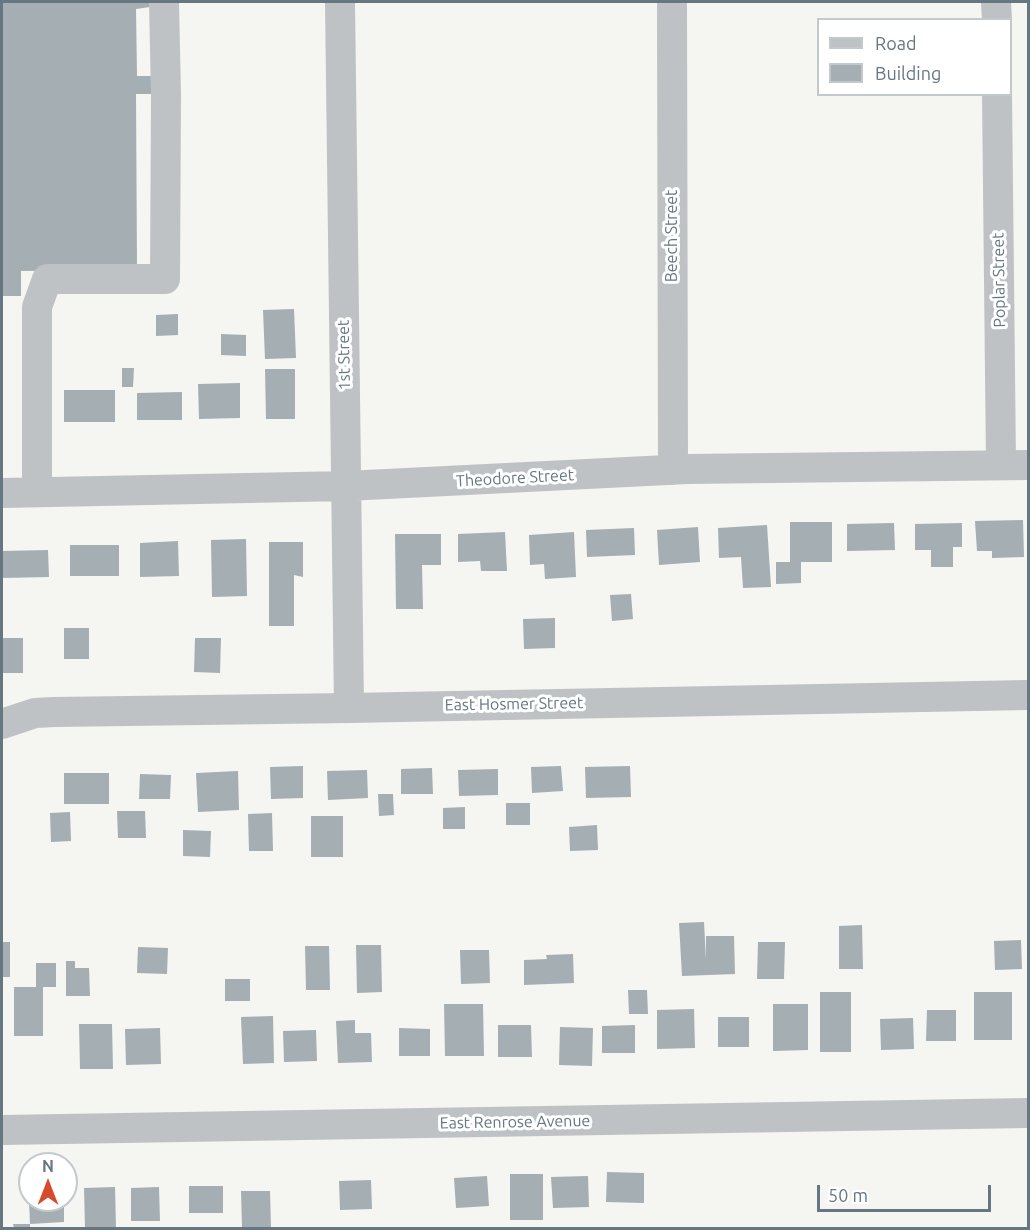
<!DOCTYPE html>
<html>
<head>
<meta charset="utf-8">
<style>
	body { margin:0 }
	#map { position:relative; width:1030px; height:1230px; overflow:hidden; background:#f5f5f1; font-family:Ubuntu,sans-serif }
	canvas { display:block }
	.frame { position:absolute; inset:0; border:3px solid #667781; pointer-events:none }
	.legend { position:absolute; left:817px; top:18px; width:195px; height:78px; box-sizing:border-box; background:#fff; border:2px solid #c2c9cd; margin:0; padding:8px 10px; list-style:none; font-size:18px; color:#667781 }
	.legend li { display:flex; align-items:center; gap:12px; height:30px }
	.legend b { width:30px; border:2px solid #c2c9cd }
	.north { position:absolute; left:18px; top:1152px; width:60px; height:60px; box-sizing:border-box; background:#fff; border:2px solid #c2c9cd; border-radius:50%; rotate:0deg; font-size:16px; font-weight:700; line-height:24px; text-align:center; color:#667781 }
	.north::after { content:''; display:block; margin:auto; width:21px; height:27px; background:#d84a2e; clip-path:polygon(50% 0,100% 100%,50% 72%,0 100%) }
	.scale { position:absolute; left:817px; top:1185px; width:174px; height:27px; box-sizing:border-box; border:3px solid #667781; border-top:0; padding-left:8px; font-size:18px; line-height:21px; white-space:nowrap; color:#667781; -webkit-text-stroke:4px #fff; paint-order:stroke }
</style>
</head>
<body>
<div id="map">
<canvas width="1030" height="1230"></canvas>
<div class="frame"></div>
<ul class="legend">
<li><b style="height:8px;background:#bec2c5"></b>Road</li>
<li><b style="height:16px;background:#a5aeb2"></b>Building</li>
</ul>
<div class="north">N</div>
<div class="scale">50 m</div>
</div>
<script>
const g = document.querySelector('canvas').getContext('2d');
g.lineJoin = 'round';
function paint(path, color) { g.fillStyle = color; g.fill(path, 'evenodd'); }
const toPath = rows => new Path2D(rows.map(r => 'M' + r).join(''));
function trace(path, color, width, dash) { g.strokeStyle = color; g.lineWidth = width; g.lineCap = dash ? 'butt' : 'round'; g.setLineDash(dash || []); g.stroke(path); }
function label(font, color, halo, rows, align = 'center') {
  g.font = font + ' Ubuntu,sans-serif'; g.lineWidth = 6; g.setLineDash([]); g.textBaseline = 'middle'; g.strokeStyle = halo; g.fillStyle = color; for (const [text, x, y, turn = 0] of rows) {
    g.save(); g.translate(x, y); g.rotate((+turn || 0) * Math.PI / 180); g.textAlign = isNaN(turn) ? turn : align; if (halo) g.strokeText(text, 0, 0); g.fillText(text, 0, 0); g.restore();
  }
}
paint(toPath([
	[2,2,150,2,150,7,136,9,137,76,154,76,154,94,136,94,137,270,21,271,21,296,2,296],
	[294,309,296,358,265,359,263,310],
	[178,314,178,335,156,336,156,315],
	[221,334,246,335,246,356,221,355],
	[122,368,134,368,133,387,122,387],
	[265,369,295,369,295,419,266,419],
	[240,383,240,418,199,419,198,384],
	[64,390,115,390,115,422,64,422],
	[182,392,182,420,137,420,137,393],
	[1023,520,1024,557,992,558,992,551,977,551,975,521],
	[790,522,832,522,832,562,801,562,801,583,776,584,776,562,790,562],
	[894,523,895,550,847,551,847,524],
	[962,523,962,547,953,547,953,567,931,567,931,550,915,550,915,524],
	[767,525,771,587,743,588,741,557,719,558,718,528],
	[698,527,700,562,659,565,657,530],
	[634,528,635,555,587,557,586,530],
	[505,532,507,571,481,571,480,561,458,562,458,534],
	[574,532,576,577,545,579,544,564,530,565,529,535],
	[395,534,441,534,441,565,422,565,423,609,396,609],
	[246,539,247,596,212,597,211,540],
	[178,541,179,576,140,577,140,543],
	[269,542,303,542,303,577,294,575,294,626,269,626],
	[70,545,119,545,119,576,70,576],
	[48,550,49,577,2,578,2,551],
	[631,594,633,619,612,621,610,595],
	[555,618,555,648,524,649,523,619],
	[64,628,89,628,89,659,64,659],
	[2,638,23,638,23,673,2,673],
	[195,638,221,638,220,673,194,672],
	[303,766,303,798,271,799,270,767],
	[561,766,563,791,532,793,531,767],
	[630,766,631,797,586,798,585,767],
	[432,768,433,794,401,794,401,769],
	[498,769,498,795,459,796,458,770],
	[367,770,368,798,328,800,327,771],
	[238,771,239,810,198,812,196,773],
	[64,773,109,773,109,804,64,804],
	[140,774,171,775,170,799,139,799],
	[378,794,393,794,394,815,379,816],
	[506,803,530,803,530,825,506,825],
	[465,807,465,829,443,829,443,808],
	[117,811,145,811,146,838,118,838],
	[70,812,71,841,51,842,50,813],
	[272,813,273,851,249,851,248,814],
	[311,816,343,816,343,857,311,857],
	[597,825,598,850,570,851,569,827],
	[183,830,211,831,210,857,183,856],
	[704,922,706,960,706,936,734,936,735,974,682,976,679,923],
	[862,925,863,969,839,969,839,926],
	[1021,940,1022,969,995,970,994,941],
	[2,942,10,942,10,977,2,977],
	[758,942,785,942,784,979,757,979],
	[356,945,381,945,382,992,357,993],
	[305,946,329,946,330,990,306,990],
	[138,947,168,948,167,974,137,973],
	[460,950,489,950,490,983,461,984],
	[573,954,574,983,524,985,524,960,547,959,546,955],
	[66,961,75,961,75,968,89,968,90,996,66,996],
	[36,963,56,963,56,987,43,987,43,1036,14,1036,14,987,36,987],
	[225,979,250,979,250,1001,225,1001],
	[628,990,647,990,648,1014,629,1014],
	[820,992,851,992,851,1052,820,1052],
	[974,992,1012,992,1012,1040,974,1040],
	[444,1004,483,1004,484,1056,445,1056],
	[773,1004,808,1004,808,1050,773,1051],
	[694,1009,695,1048,657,1049,657,1010],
	[927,1010,956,1010,956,1041,926,1041],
	[273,1016,274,1063,243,1064,241,1017],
	[718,1017,749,1017,749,1047,718,1047],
	[913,1018,914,1049,881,1050,880,1019],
	[355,1020,355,1033,371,1033,372,1062,338,1063,336,1021],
	[79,1024,112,1024,113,1069,80,1069],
	[498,1025,531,1025,532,1057,498,1057],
	[635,1025,635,1053,602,1053,602,1026],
	[560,1027,593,1028,592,1066,559,1065],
	[160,1028,161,1064,126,1065,125,1029],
	[399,1028,430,1029,430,1056,399,1056],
	[316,1030,317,1061,284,1062,283,1031],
	[607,1172,644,1173,644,1203,606,1202],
	[510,1174,543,1174,543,1220,510,1220],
	[487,1176,489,1206,456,1208,454,1178],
	[588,1176,589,1207,553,1208,551,1177],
	[371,1180,372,1209,340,1210,339,1181],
	[189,1186,223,1186,223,1213,189,1213],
	[115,1187,116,1228,85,1228,84,1188],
	[159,1187,160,1221,131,1221,131,1188],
	[241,1191,270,1191,271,1228,242,1228],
	[29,1200,64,1200,64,1222,30,1224],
	[13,1224,30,1224,30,1228,14,1228]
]), '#a5aeb2');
trace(toPath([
	[340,2,349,708],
	[672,2,673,470],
	[996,2,997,20],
	[997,94,1001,465],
	[37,492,37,307,47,279,165,279,166,95,164,2],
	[2,493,346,486,687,469,1028,465],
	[2,724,35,713,54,712,349,708,1028,695],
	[2,1130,1028,1113]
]), '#bec2c5', 30);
label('16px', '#667781', '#fff', [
	["Beech Street",672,236,-90],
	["Poplar Street",999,280,-91],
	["1st Street",344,355,-91],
	["Theodore Street",515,478,-3],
	["East Hosmer Street",514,704,-1],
	["East Renrose Avenue",515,1122,-1]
]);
</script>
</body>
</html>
